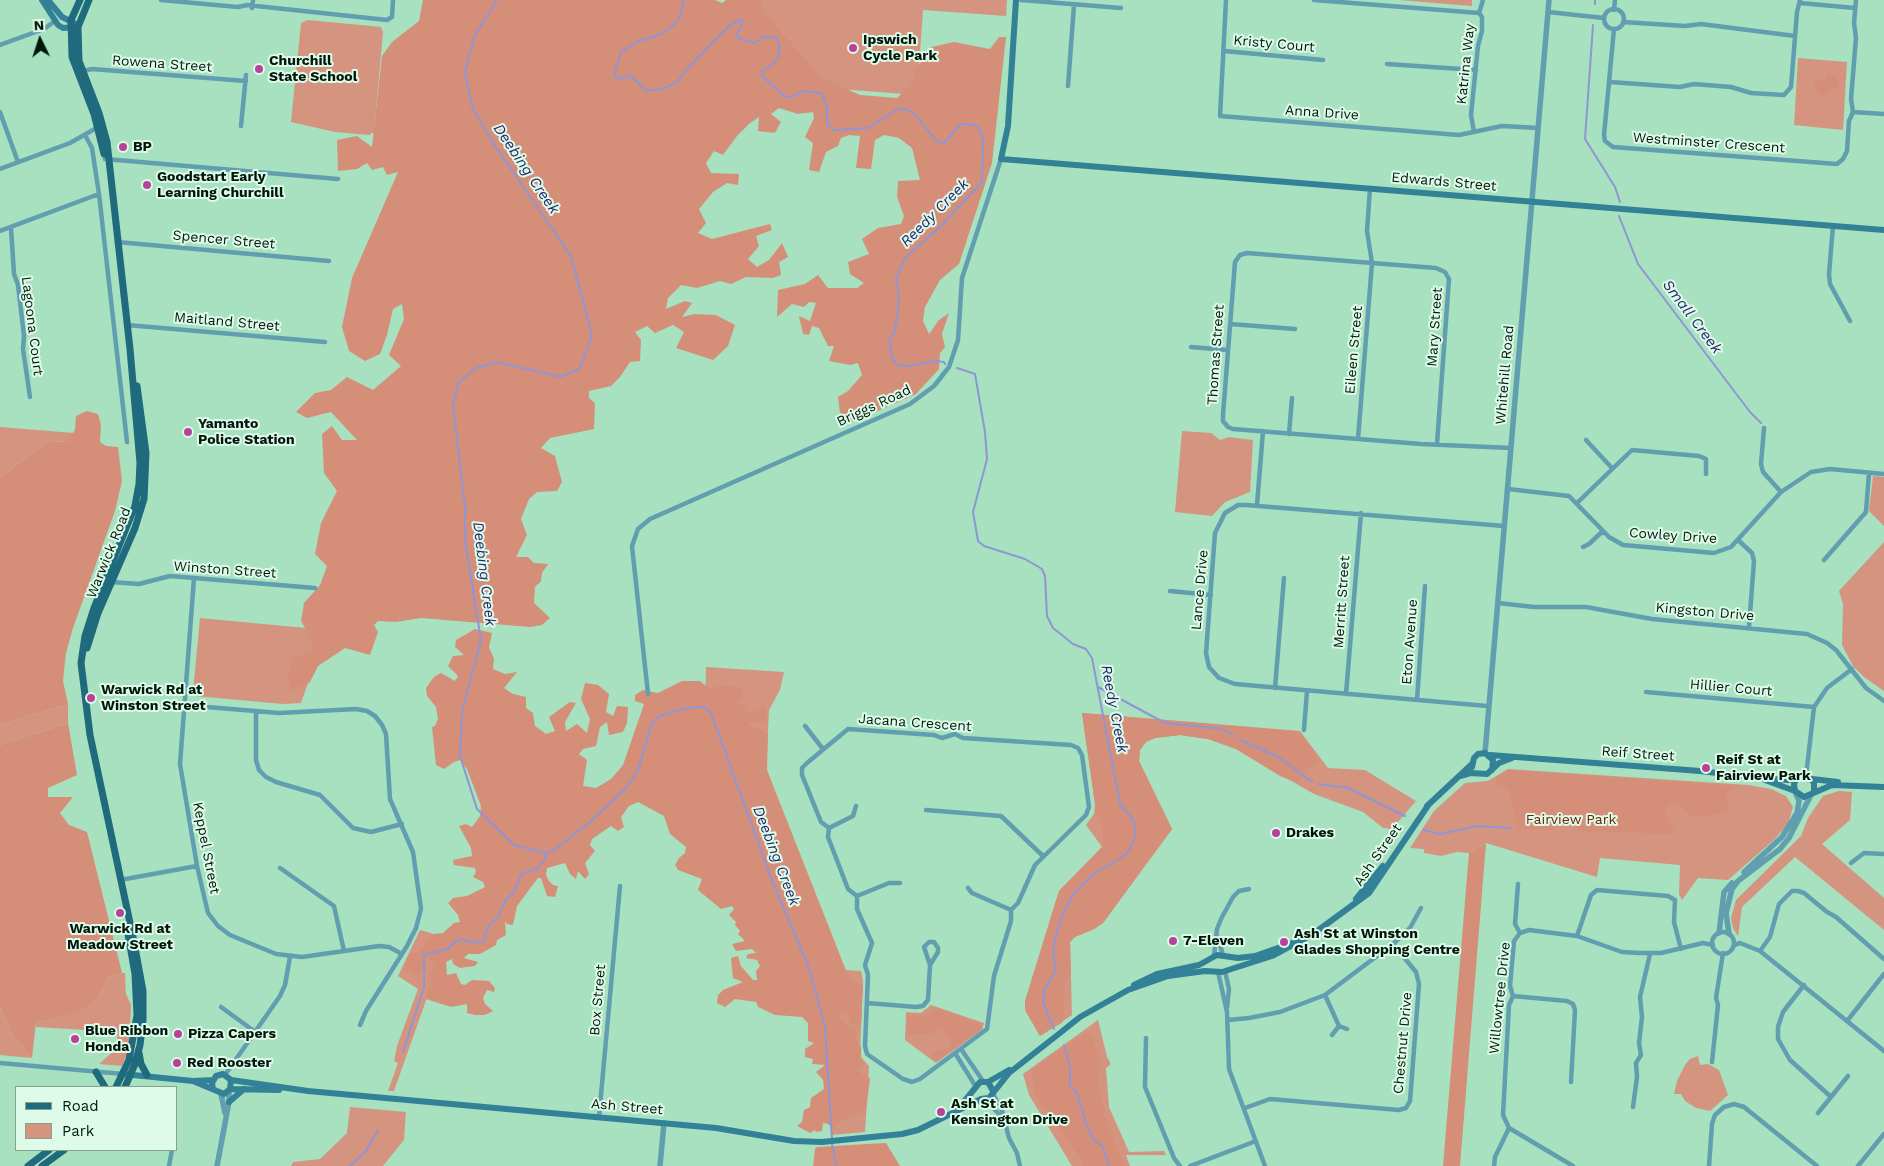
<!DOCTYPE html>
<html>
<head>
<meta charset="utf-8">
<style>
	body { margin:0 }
	#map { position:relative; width:1884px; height:1166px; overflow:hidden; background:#a7e1bf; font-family:"Work Sans",sans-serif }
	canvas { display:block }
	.legend { position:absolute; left:15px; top:1086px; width:162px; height:65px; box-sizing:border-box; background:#defbe9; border:1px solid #86a091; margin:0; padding:6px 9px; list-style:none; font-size:15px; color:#02170c }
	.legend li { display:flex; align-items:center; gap:10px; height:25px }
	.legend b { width:25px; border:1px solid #86a091 }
	.north { position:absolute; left:15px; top:15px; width:50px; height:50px; -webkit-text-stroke:4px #defbe9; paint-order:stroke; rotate:356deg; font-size:14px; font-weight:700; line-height:20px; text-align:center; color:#02170c }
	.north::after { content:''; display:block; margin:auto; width:18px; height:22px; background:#02170c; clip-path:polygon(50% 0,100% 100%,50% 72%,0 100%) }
</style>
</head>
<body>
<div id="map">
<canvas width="1884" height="1166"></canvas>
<ul class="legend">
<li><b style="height:6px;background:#1f6a7d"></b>Road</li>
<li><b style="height:14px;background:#d4947f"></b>Park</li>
</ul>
<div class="north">N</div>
</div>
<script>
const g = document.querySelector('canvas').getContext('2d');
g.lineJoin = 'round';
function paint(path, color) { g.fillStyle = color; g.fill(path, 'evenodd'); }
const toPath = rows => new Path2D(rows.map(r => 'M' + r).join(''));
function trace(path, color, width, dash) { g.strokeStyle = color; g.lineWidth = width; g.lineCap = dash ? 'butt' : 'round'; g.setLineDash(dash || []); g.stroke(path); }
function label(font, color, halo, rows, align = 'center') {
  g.font = font + ' "Work Sans",sans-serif'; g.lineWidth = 4; g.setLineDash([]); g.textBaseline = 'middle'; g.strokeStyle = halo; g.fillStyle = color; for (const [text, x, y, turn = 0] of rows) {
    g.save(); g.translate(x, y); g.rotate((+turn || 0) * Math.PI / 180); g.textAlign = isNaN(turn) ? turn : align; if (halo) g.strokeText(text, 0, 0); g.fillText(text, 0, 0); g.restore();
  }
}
paint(toPath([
	[736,0,1007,0,1006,16,923,10,917,95,826,88],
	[1399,0,1472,0,1472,6],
	[308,20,381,27,383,32,374,132,369,135,335,132,291,122,301,23],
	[1798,58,1847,62,1843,130,1794,125],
	[0,427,74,433,71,440,65,442,48,441,0,478],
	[1182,431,1211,433,1220,440,1229,437,1253,440,1250,492,1225,502,1212,516,1175,512],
	[1873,476,1884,477,1884,526,1869,511],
	[1884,542,1884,691,1864,677,1853,666,1842,645,1843,604,1839,591],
	[200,618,327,630,301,703,283,704,195,696,193,692],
	[706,667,784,672,780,690,769,710,766,769,845,970,861,971,863,981,860,1052,861,1057,869,1066,865,1132,831,1135,825,1026,705,707],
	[68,704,68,723,0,745,0,725],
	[1082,713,1300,731,1328,768,1365,770,1416,801,1392,829,1383,828,1363,812,1314,794,1236,749,1208,739,1180,735,1155,738,1146,742,1140,750,1139,761,1172,829,1103,923,1094,929,1075,937,1070,942,1072,1015,1040,1036,1025,1010,1025,1001,1059,891,1102,847,1086,825,1094,814,1095,804],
	[1508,769,1748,785,1771,789,1786,796,1793,807,1788,824,1775,839,1728,880,1698,878,1682,900,1679,894,1680,865,1600,858,1597,877,1486,843,1469,853,1457,852,1441,856,1424,853,1424,849,1410,848,1434,811,1465,783,1488,781],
	[1839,791,1852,792,1850,820,1822,844,1884,898,1884,930,1795,857,1742,907,1738,936,1733,928,1731,918,1736,900,1801,836,1808,818,1823,796],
	[420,930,448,938,394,1091,388,1091,398,1063,394,1061,397,1046,418,989,398,976],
	[122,973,125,973,126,994,131,1005,129,1049,122,1066,99,1064,115,1050,118,1032,36,1027,36,1023,58,1018,100,994,108,978],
	[931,1005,984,1023,982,1030,936,1063,905,1040,906,1012,921,1013],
	[0,1008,14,1037,32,1058,0,1055],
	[1098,1020,1107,1057,1110,1062,1110,1065,1106,1068,1109,1107,1129,1152,1164,1151,1166,1155,1126,1155,1130,1166,1072,1166,1029,1095,1023,1074],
	[1698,1056,1700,1065,1708,1064,1719,1070,1728,1095,1710,1111,1696,1108,1685,1101,1681,1094,1674,1094,1677,1081,1685,1065,1690,1059],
	[350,1107,406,1112,404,1140,383,1166,291,1166,293,1162,320,1159,347,1133]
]), '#d4947f');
paint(toPath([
	[423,0,715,0,722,3,726,0,760,0,764,13,822,78,860,95,897,98,914,82,916,69,932,47,954,42,990,49,999,37,1006,37,992,163,959,264,940,280,925,307,923,321,929,334,939,320,949,313,942,334,945,347,940,353,939,369,916,394,852,422,840,413,838,397,848,391,862,375,858,363,850,365,829,361,834,346,828,346,819,328,812,326,809,335,803,334,799,316,810,321,816,303,809,302,804,307,792,304,777,317,778,290,805,284,818,275,828,288,857,288,864,283,850,274,848,262,869,254,862,239,878,228,901,224,904,216,897,197,898,181,920,180,912,148,899,138,884,135,875,140,871,169,856,168,860,136,849,135,841,138,838,146,826,152,819,172,809,170,813,143,805,137,814,118,813,112,798,114,779,108,771,114,781,122,775,133,758,131,759,117,750,123,737,136,723,155,714,151,706,163,711,173,739,174,738,185,727,183,713,192,699,209,706,223,698,233,712,239,770,224,772,230,756,236,759,246,748,259,757,267,769,260,782,243,788,257,779,262,781,275,773,278,746,277,731,284,720,281,697,288,681,285,668,298,666,309,685,301,692,303,682,317,695,314,716,315,735,325,728,346,713,360,676,348,684,332,673,325,655,333,647,326,635,332,641,340,640,361,630,362,620,377,611,386,589,391,589,398,595,403,594,429,550,438,541,448,555,456,562,482,557,491,537,492,529,499,521,519,527,535,516,557,528,557,534,563,548,564,542,573,541,581,535,587,534,603,550,618,542,625,530,627,421,618,396,622,378,621,374,625,378,632,370,655,345,648,318,666,310,682,292,691,288,676,294,657,313,651,311,638,301,621,304,603,320,585,327,566,315,554,321,523,337,491,324,473,322,434,332,426,342,440,357,440,331,412,307,418,296,412,315,393,331,390,347,377,373,390,401,366,389,355,404,319,402,304,393,309,387,335,380,354,365,361,349,351,342,327,352,278,398,172,387,175,383,167,372,170,367,163,357,169,338,171,337,140,357,136,372,147,382,56,392,42,419,21],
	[1828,72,1836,77,1839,84,1837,87,1821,96,1816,90,1814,81,1820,78,1823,81],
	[87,411,98,414,101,425,100,442,106,446,118,447,122,481,115,511,73,628,66,653,63,681,68,704,0,725,0,478,48,441,65,442,70,440,75,429,76,416],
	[475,629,492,633,489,647,494,659,493,669,505,674,517,672,504,688,513,694,526,697,526,708,533,713,535,726,546,734,555,731,549,717,570,702,576,703,565,722,566,731,577,724,587,733,590,719,581,699,585,683,598,685,609,694,606,712,613,716,617,706,628,707,627,723,623,732,609,735,607,722,600,727,596,746,583,749,579,754,587,760,583,786,596,788,611,779,623,765,644,704,635,701,635,695,643,690,658,693,682,681,700,681,710,689,722,685,742,688,743,695,735,702,744,706,748,714,765,706,767,721,749,722,749,725,768,734,767,770,849,978,863,985,861,1025,851,1024,848,1015,841,1012,838,1017,850,1028,855,1029,857,1041,861,1047,861,1060,865,1063,859,1070,862,1075,870,1078,866,1111,837,1123,834,1130,828,1124,823,1123,822,1131,816,1132,815,1130,810,1133,797,1126,802,1122,804,1110,810,1107,811,1098,824,1089,823,1080,816,1072,825,1065,812,1064,813,1059,805,1057,805,1049,814,1043,808,1041,808,1023,802,1017,775,1015,758,1007,756,1002,735,999,725,1007,717,1003,718,995,723,990,743,982,733,978,731,958,738,956,741,966,753,980,757,980,756,971,760,966,757,960,746,958,748,954,756,953,752,949,736,951,732,944,745,941,738,934,740,931,735,925,736,922,729,915,734,909,732,906,721,909,698,890,702,879,678,870,675,865,679,858,685,853,686,847,670,834,664,816,638,802,629,806,621,817,624,827,618,831,611,826,592,839,590,845,595,851,585,863,589,874,585,879,578,871,576,879,570,874,565,863,547,868,546,875,549,881,553,885,558,886,555,897,547,896,541,878,538,878,517,906,513,925,507,924,505,921,506,935,497,940,496,945,480,954,468,954,464,958,478,962,475,966,460,968,453,964,452,959,446,962,447,975,456,973,461,984,465,985,472,980,489,981,495,988,494,992,487,990,483,998,485,1004,493,1011,485,1015,475,1015,467,1013,467,1004,451,1007,426,999,431,982,429,974,435,969,432,961,425,956,427,967,416,976,405,969,409,954,419,953,434,934,443,933,454,923,460,922,458,915,448,903,453,898,467,896,485,887,483,882,473,877,476,872,475,868,454,865,453,860,472,856,471,848,459,826,466,824,472,827,480,816,481,806,467,769,460,760,454,762,444,769,436,765,432,727,435,726,438,719,436,707,427,696,426,688,434,677,441,673,455,681,458,676,448,666,453,656,464,655,455,647,456,640],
	[1082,713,1295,731,1315,752,1319,764,1306,769,1299,780,1295,782,1280,776,1236,749,1208,739,1180,735,1155,738,1146,742,1140,750,1139,761,1172,829,1103,923,1094,929,1075,937,1070,942,1071,974,1065,982,1063,1022,1040,1036,1025,1010,1025,1001,1059,891,1102,847,1103,840,1102,821,1098,816,1095,804],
	[68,723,77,775,48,788,48,797,73,797,60,813,69,825,87,832,122,973,108,978,100,994,83,1008,58,1018,36,1023,32,1058,14,1037,0,1008,0,745],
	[1508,770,1735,786,1725,796,1728,805,1727,813,1692,817,1678,804,1673,803,1664,809,1676,834,1583,831,1556,818,1553,830,1518,829,1510,791,1496,784,1497,778],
	[1486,843,1460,1166,1443,1166,1469,853],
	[935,1008,982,1025,982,1029,937,1060,932,1058,932,1052,950,1047,950,1039,940,1028,934,1029,935,1034,906,1035,908,1016,927,1016,931,1014],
	[1086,1033,1092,1034,1100,1063,1098,1081,1105,1117,1124,1166,1083,1166,1081,1159,1035,1094,1032,1070],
	[886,1143,900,1166,813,1166,815,1149,817,1147]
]), '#d58f79');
trace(toPath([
	[497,0,474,37,465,72,472,107,495,146,571,256,592,335,580,368,561,377,497,362,476,368,459,382,453,406,465,506,465,541,481,640,462,712,460,756,477,809,514,845,546,853,553,851,591,821,627,787,638,770,652,723,660,716,674,711,696,707,705,707,711,713,771,878,808,965,825,1026,832,1139],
	[684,0,681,14,676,23,661,34,637,42,621,52,614,75,617,78,622,79,630,75,646,91,665,88,676,83,687,69,729,26,742,19,742,25,736,35,739,39,755,43,762,37,776,37,780,48,778,58,773,64,762,71,762,76,784,96,792,97,803,91,821,93,827,105,827,123,833,130,868,128,898,109,905,109,915,114,937,142,944,143,961,124,974,125,980,129,983,140,982,182,941,226,905,258,896,279,899,299,895,331,889,339,892,358,898,365,907,366,936,361,944,362,945,364],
	[1595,4,1595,0],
	[1593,25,1585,139,1615,187,1620,202],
	[1619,216,1638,264,1750,412,1761,423],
	[957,368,975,374,985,432,987,459,973,512,978,541,984,546,1025,559,1042,569,1045,576,1047,616,1053,628,1073,644,1086,649,1092,658,1120,804,1134,821,1136,833,1129,851,1121,858,1093,874,1075,892,1063,913,1056,935,1053,952,1056,970,1044,990,1043,1002,1054,1029],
	[1098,687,1165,723,1214,728,1222,729,1234,736],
	[1241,740,1280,758,1312,782],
	[1318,784,1348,788,1405,816],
	[1424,830,1440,834,1477,826,1511,828],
	[1064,1045,1070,1067,1070,1086,1077,1093,1086,1123,1093,1139,1103,1147,1109,1166],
	[403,1052,424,987,424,955,448,949,456,941,462,939,473,943,484,941,488,926,499,916,504,902,513,893,522,873,537,869,545,859,546,853],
	[832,1144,836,1166],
	[350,1166,366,1151,378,1130]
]), '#8f96d3', 2);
trace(toPath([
	[161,0,238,7,247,5,387,20,392,17,393,0],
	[1021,0,1121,8],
	[1226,0,1220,116,1459,135,1502,126,1538,128],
	[1314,0,1479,13],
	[1800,3,1855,8],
	[252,8,253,0],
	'1604 19a10 10 0 1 1 20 0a10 10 0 1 1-20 0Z',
	[1614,10,1615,0],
	[1548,12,1604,18],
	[1623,22,1685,26,1701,24,1795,36],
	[1614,29,1604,135,1605,141,1613,147,1837,164,1843,159,1847,151,1849,121,1853,112,1884,114],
	[0,45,44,29,55,21],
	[1224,51,1323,60],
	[1387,64,1476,70],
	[83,71,92,69,246,81],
	[1610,82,1680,87,1694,84,1731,87,1751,93,1784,95,1791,87,1797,12,1800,0],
	[1068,86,1074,5],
	[0,112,18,162],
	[1853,112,1851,99,1856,38,1854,23,1856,0],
	[241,126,246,75],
	[1474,132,1471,115,1478,46,1482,31,1482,17,1479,13,1483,0],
	[85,135,92,148,99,194,127,442],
	[105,159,338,179],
	[0,169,70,143,100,126],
	[1370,188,1367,231,1372,263,1436,268,1445,272,1449,279,1437,444],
	[1833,226,1829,274,1830,284,1850,321],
	[11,228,14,274,18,285,24,336,23,349,30,397],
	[0,231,99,194],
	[117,242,329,261],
	[1230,324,1295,329],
	[127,325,325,342],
	[1191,347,1227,350],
	[1764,428,1761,464,1763,472,1781,492],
	[1289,434,1292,398],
	[1358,439,1372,263,1247,253,1240,255,1235,262,1223,415,1223,421,1228,427,1233,429,1421,444,1511,448],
	[1586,440,1611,467],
	[1508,489,1569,496,1609,537,1623,545,1714,553,1731,547,1781,492,1811,472,1830,469,1884,474],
	[1577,503,1632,450,1699,456,1706,459,1706,474],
	[1257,505,1263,431],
	[1738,540,1752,553,1754,561,1749,627],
	[1583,547,1589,544,1603,531],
	[1824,560,1866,512,1869,473],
	[194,578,180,764,197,866,208,913,218,926,230,935,276,954,302,957,379,946,389,947,402,954],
	[111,582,139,584,170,576,315,588],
	[1170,591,1211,595],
	[1498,603,1534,607,1586,607,1652,619,1807,634,1827,643,1836,650,1866,688,1884,701],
	[1275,688,1284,578],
	[1646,692,1814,707],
	[648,694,632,546,638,529,650,519,910,404,934,386,949,367,958,340,962,278,1001,159],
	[1346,694,1361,513],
	[1417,700,1425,586],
	[183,705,279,713,356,709,367,711,375,716,382,725,386,734,390,799,413,852,421,909,416,928,407,946,366,1011,360,1025],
	[1487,706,1235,684,1219,678,1209,667,1206,653,1215,533,1225,513,1238,505,1246,505,1504,526],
	[256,711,256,760,259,770,266,777,276,782,320,795,353,828,371,832,402,824],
	[805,726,823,749],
	[848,729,934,735,942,738,955,734,963,738,1071,745,1078,748,1082,755,1089,807,1086,815,1035,865,1018,903,1011,910,1011,921,994,976,987,1029,920,1079,912,1082,903,1079,867,1054,865,1046,868,975,865,965,872,943,857,909,857,896,848,889,828,837,829,828,821,822,802,775,802,768,807,763,848,729],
	[1304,730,1307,691],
	[1806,776,1814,707,1827,688,1852,669],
	[926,810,1001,816,1043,856],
	[829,828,853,816,856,806],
	[1851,863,1864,853,1884,854],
	[280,868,334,906,344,951],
	[120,880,197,866],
	[1518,884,1515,924,1520,933],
	[968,888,972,893,1011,910],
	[857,896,889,883,900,883],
	'1712 943a11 11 0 1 1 22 0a11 11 0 1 1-22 0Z',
	[1217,936,1223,955],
	[1577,936,1591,895,1597,890,1668,896,1675,900,1674,922,1681,949],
	[1734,945,1740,943,1760,951,1884,1051],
	[1760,951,1770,937,1779,904,1792,891,1798,891,1804,893,1827,912,1836,917,1884,959],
	[1214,956,1217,929,1222,917,1233,897,1239,891,1249,889],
	[1225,971,1229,989,1227,1008],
	[1218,972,1227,1012,1229,1069,1265,1166],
	[1804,985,1783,1012,1778,1027,1778,1039,1790,1060,1830,1096],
	[1325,995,1339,1026],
	[1513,996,1567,1001,1573,1004,1575,1010,1571,1082],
	[867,1003,916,1007,923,1006,928,1000,930,965,938,952,938,948,934,942,929,942,924,947,930,965],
	[221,1007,254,1031],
	[1228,1020,1249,1018,1280,1012,1325,995,1393,944,1410,928,1421,908],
	[1847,1021,1884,974],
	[1332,1035,1339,1026,1347,1029],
	[1146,1038,1145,1087,1174,1158,1180,1166],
	[961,1049,983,1081],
	[955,1053,976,1087],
	[1712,1062,1718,1005,1716,998,1723,953],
	[0,1063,123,1074],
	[225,1075,280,996,285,985,290,957],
	[993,1094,1002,1110,1009,1138,1017,1153,1020,1166],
	[984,1099,1003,1118],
	[1633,1107,1637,1077,1636,1063,1641,1055,1639,1043,1642,1017,1640,997,1650,954],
	[1245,1108,1270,1099,1399,1110,1406,1108,1410,1101,1419,984,1416,972,1393,944],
	[1818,1113,1848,1076],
	[599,1117,620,886],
	[169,1166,172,1150],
	[1190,1166,1256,1141],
	[1494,1166,1495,1157,1509,1128],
	[1573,1166,1509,1128,1503,1115,1509,1005,1513,996,1510,986,1514,941,1520,933,1529,930,1577,936,1622,952,1640,953,1661,953,1703,943,1713,945],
	[1709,1166,1712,1124,1715,1115,1724,1107,1734,1104,1744,1107,1817,1166],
	[1858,1166,1884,1134]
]), '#619eaf', 4.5);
trace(toPath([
	[1485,753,1549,0],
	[1744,872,1782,837,1797,813,1799,801,1796,794],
	[1719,933,1724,892,1732,883],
	[1729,934,1726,913,1732,889,1738,881,1780,849,1789,838,1811,795],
	[221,1094,225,1113],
	[217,1166,229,1102,229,1091],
	[660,1166,664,1123]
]), '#619eaf', 5.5);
trace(toPath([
	[42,0,58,25,63,28,75,27],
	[48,0,62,17,74,23],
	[1016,0,1008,126,1001,159,1884,230],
	[1490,755,1700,771,1761,778,1788,780,1806,776,1814,782,1814,792],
	[1472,767,1474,758,1478,754,1485,753,1493,760,1492,770],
	[1461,776,1471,773,1487,774,1499,763,1512,758],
	[1797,778,1794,784,1795,791,1804,797,1832,785,1884,787],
	[1812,779,1838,782],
	[1765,780,1795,791],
	[1427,806,1472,764],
	[1356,899,1383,866],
	[1134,985,1157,974,1199,965,1217,955,1238,958,1255,956,1292,943],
	[123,1074,193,1081,213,1080],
	[231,1080,308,1091,716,1128,794,1141,822,1142,902,1134,918,1130,981,1099,989,1098,1009,1073,1060,1033,1080,1017,1128,990,1168,976,1205,971,1222,972,1272,956,1313,934,1369,893,1429,804],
	[193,1081,224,1094,230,1089,231,1080,223,1074,216,1076,212,1083,213,1089],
	[988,1082,1009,1070],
	[230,1089,279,1090],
	[229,1102,244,1089],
	[959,1108,980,1082,988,1082,993,1091]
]), '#328196', 6);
trace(toPath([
	[80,0,71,20,72,57,94,114,104,154],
	[89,0,78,27,79,61,99,113,107,142,130,349,140,463,139,484,135,506,94,608,85,636,81,663,90,735,133,937,143,991,143,1020,140,1045,135,1064,125,1087],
	[87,648,98,613,135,528,144,499,146,453,137,386],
	[139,1053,141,1064,147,1075],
	[96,1072,105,1087],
	[116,1087,129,1060,137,1015,135,974,128,934],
	[28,1166,49,1150],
	[42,1166,64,1150]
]), '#1f6a7d', 7);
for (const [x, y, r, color] of [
	[853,48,5,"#b7429a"],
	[259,69,5,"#b7429a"],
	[123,147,5,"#b7429a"],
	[147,185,5,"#b7429a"],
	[188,432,5,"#b7429a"],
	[91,698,5,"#b7429a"],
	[1706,768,5,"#b7429a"],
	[1276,833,5,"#b7429a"],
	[120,913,5,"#b7429a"],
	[1173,941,5,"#b7429a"],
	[1284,942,5,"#b7429a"],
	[178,1034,5,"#b7429a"],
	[75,1039,5,"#b7429a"],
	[177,1063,5,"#b7429a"],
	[941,1112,5,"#b7429a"]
]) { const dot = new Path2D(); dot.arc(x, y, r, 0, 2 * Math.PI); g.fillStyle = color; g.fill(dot); trace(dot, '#defbe9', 2); }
label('bold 14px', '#02170c', '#defbe9', [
	["Ipswich",863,40],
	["Cycle Park",863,56],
	["Churchill",269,61],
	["State School",269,77],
	["BP",133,147],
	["Goodstart Early",157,177],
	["Learning Churchill",157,193],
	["Yamanto",198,424],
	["Police Station",198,440],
	["Warwick Rd at",101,690],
	["Winston Street",101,706],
	["Reif St at",1716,760],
	["Fairview Park",1716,776],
	["Drakes",1286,833],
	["Warwick Rd at",120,929,"center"],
	["Meadow Street",120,945,"center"],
	["Ash St at Winston",1294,934],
	["Glades Shopping Centre",1294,950],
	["7-Eleven",1183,941],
	["Blue Ribbon",85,1031],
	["Honda",85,1047],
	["Pizza Capers",188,1034],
	["Red Rooster",187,1063],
	["Ash St at",951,1104],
	["Kensington Drive",951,1120]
], 'left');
label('14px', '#02170c', '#defbe9', [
	["Kristy Court",1274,44,5],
	["Rowena Street",162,64,4],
	["Katrina Way",1466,64,-84],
	["Anna Drive",1322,113,4],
	["Westminster Crescent",1709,143,4],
	["Edwards Street",1444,182,5],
	["Spencer Street",224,240,5],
	["Maitland Street",227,322,5],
	["Lagoona Court",32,326,83],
	["Mary Street",1435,327,-86],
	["Eileen Street",1354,350,-85],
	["Thomas Street",1216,355,-86],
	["Whitehill Road",1505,375,-85],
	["Briggs Road",874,406,-25],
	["Cowley Drive",1673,536,4],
	["Warwick Road",109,553,-68],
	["Winston Street",225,570,4],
	["Lance Drive",1200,590,-85],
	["Merritt Street",1342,602,-86],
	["Kingston Drive",1705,612,5],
	["Eton Avenue",1410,642,-86],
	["Hillier Court",1731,688,5],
	["Jacana Crescent",915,723,4],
	["Reif Street",1638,754,4],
	["Keppel Street",206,848,79],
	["Ash Street",1378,855,-55],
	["Willowtree Drive",1500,998,-84],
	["Box Street",598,1000,-85],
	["Chestnut Drive",1403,1043,-85],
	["Ash Street",627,1107,5]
]);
label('14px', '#742302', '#defbe9', [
	["Fairview Park",1571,820]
]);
label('italic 15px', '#29266e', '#defbe9', [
	["Deebing Creek",526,169,56],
	["Reedy Creek",935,213,-45],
	["Small Creek",1692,317,53],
	["Deebing Creek",484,574,83],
	["Reedy Creek",1114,709,79],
	["Deebing Creek",776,856,69]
]);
</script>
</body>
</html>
